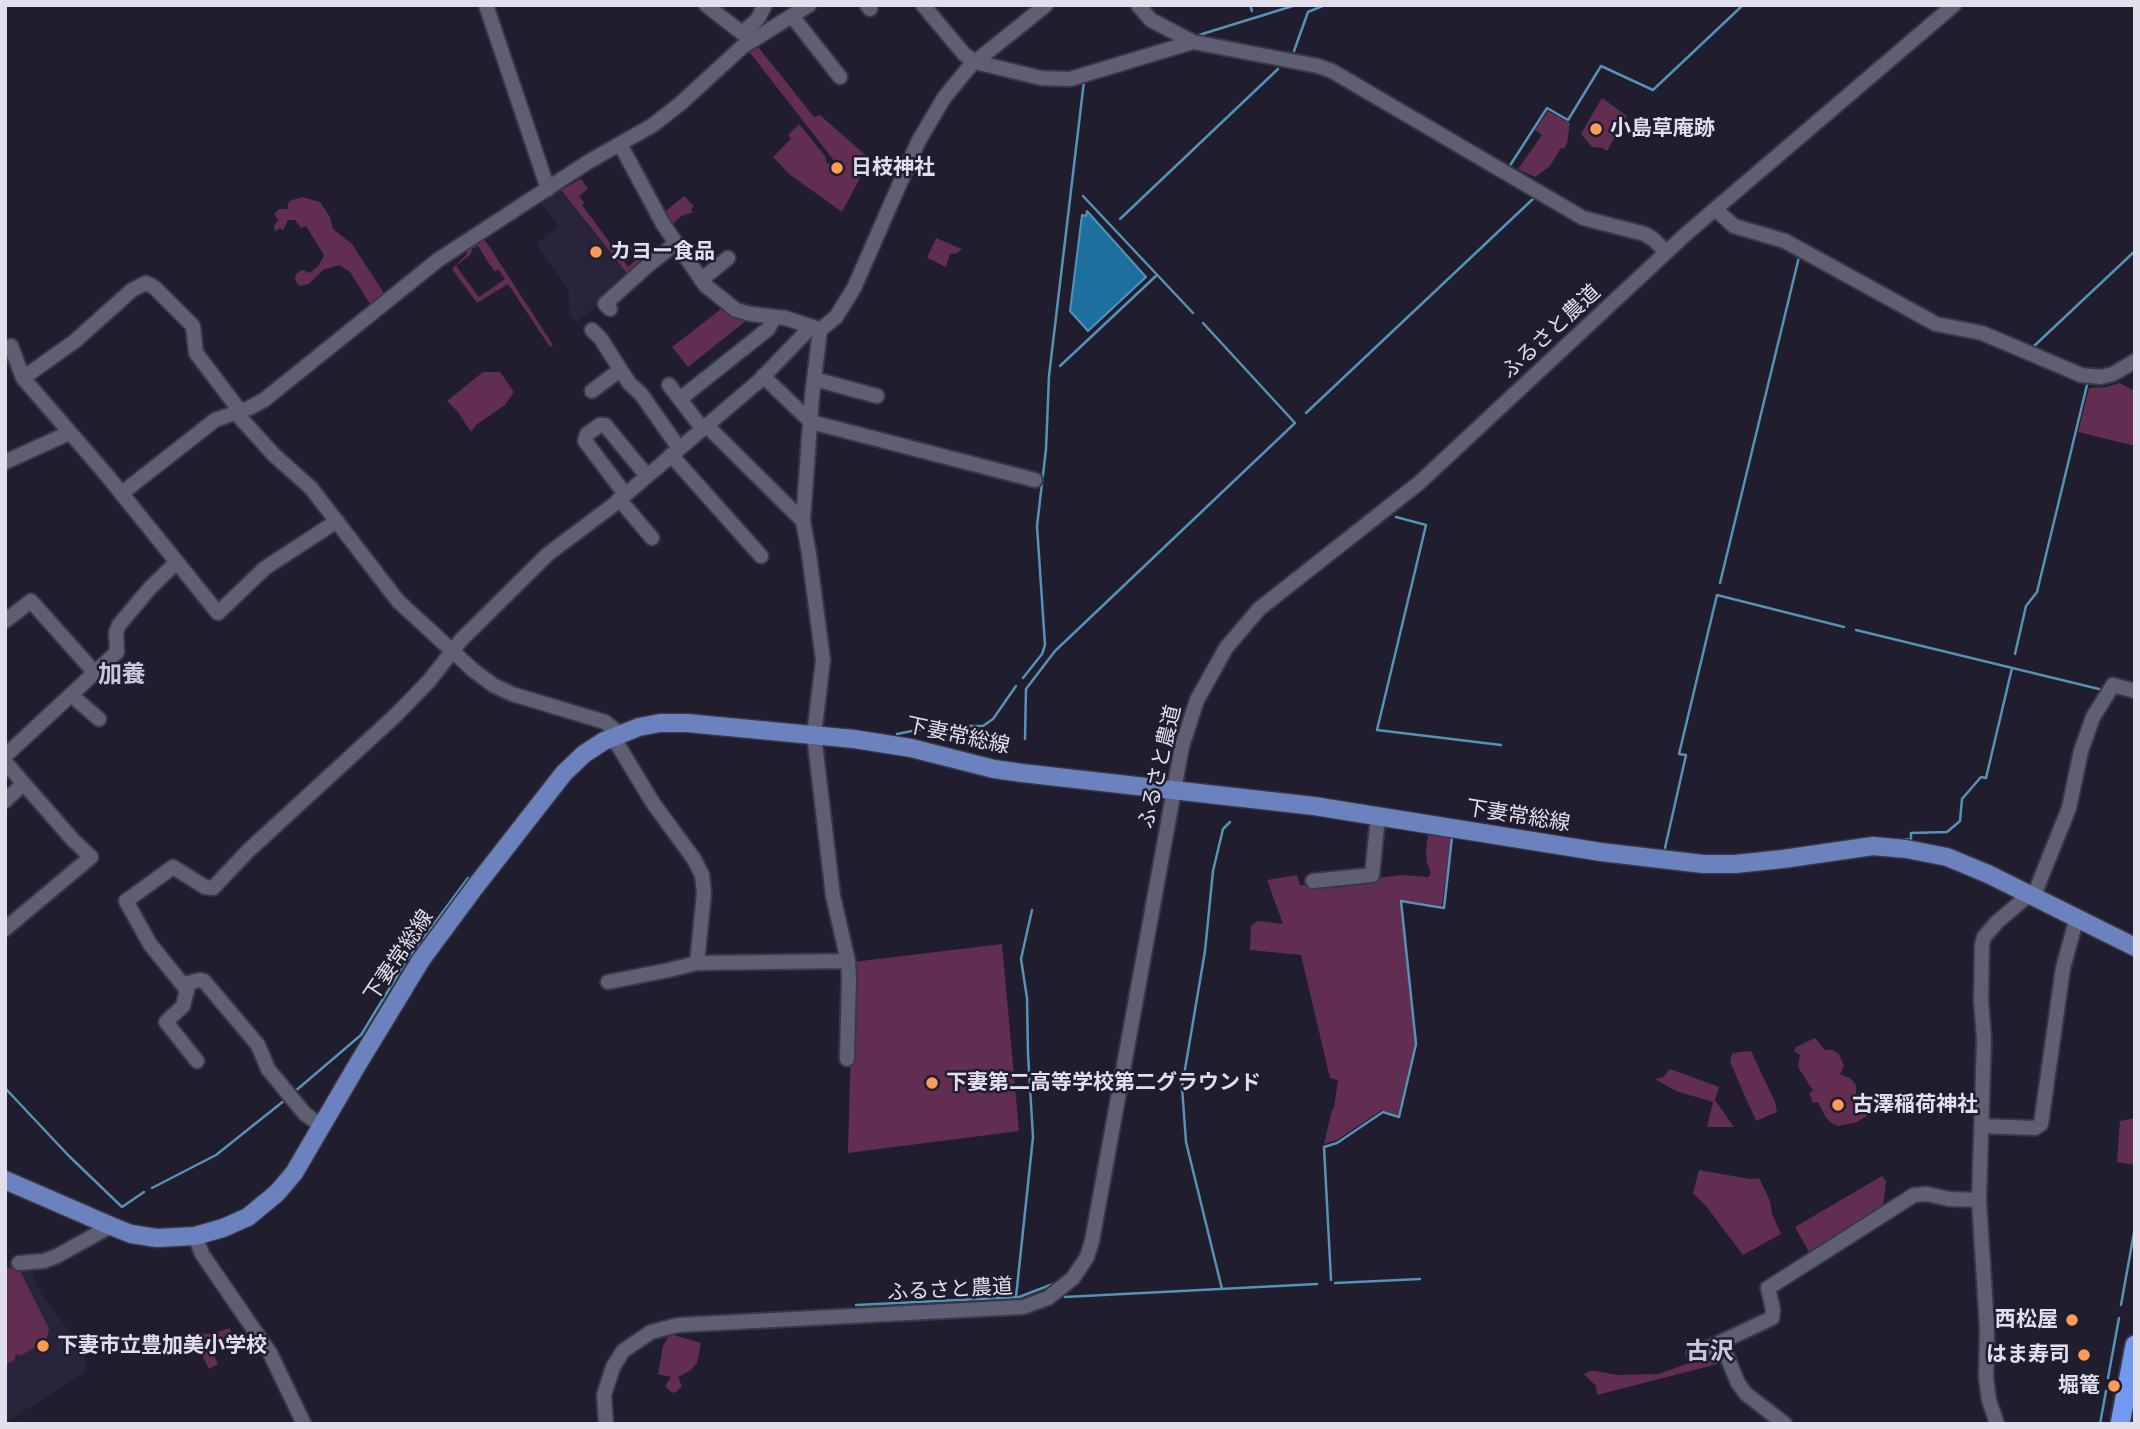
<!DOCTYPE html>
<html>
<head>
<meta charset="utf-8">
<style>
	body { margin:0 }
	#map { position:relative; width:2140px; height:1429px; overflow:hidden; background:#1f1d2e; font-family:Montserrat,sans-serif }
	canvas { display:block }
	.frame { position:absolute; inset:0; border:7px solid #e0dfeb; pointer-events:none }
</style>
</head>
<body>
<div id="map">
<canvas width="2140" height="1429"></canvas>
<div class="frame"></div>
</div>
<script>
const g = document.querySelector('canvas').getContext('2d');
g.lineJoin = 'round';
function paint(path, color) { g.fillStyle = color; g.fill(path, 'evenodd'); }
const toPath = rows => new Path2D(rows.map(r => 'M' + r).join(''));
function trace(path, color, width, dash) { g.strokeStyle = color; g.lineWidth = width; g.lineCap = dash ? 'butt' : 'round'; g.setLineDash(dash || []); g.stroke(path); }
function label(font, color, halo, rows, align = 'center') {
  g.font = font + ' Montserrat,"Noto Sans JP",sans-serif'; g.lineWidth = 5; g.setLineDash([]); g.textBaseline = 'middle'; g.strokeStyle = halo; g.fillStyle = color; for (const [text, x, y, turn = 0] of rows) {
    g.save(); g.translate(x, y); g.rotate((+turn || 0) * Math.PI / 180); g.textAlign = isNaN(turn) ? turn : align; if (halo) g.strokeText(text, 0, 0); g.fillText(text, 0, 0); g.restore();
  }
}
paint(toPath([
	[555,184,630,277,576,323,570,315,568,290,536,244,558,227,558,225,536,197],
	[18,1260,31,1267,36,1285,45,1299,84,1351,87,1366,84,1372,77,1378,5,1423,5,1262]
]), '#28243c');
paint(toPath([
	[755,43,814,117,820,115,870,159,842,212,789,174,773,157,791,139,788,135,799,124,825,156,827,164,830,163,834,170,839,167,747,49],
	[1602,98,1627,116,1607,151,1603,148,1592,147,1581,134],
	[1548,111,1570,123,1567,143,1565,148,1561,148,1550,166,1535,177,1518,169,1542,135,1535,130],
	[581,179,588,189,579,196,584,203,582,205,628,267,637,259,627,242,643,264,630,277,561,190],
	[684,196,694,206,691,209,693,212,681,216,669,228,661,215],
	[302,197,320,202,330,217,333,229,352,244,382,290,384,294,380,302,373,305,370,304,350,272,339,265,323,270,309,284,300,286,297,284,295,278,296,274,302,270,310,273,319,265,324,255,306,226,301,228,295,220,288,220,283,231,280,228,275,232,274,226,278,220,274,214,279,209,287,209,289,201],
	[483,237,553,345,550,347,508,284,477,303,452,269,467,254,467,246],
	[478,246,494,271,499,270,505,279,479,297,456,266,471,254,472,249],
	[936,238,962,249,957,253,950,254,946,267,927,258],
	[725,306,752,316,688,367,672,347],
	[483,372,500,372,514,392,505,405,476,425,471,432,458,412,447,401],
	[2119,383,2135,391,2135,446,2078,432,2089,388,2107,387],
	[1428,833,1451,836,1442,906,1400,900,1415,1043,1398,1115,1382,1110,1337,1140,1324,1144,1332,1110,1334,1108,1338,1080,1330,1078,1301,955,1250,950,1251,926,1257,921,1283,924,1267,880,1297,875,1300,885,1306,885,1403,875,1428,877,1431,873,1427,863,1426,852],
	[1002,944,1019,1131,848,1153,853,962],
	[1815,1038,1825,1050,1832,1050,1839,1054,1844,1066,1840,1074,1850,1078,1856,1085,1856,1093,1866,1108,1867,1116,1857,1122,1838,1126,1833,1124,1826,1118,1818,1102,1813,1103,1809,1093,1813,1091,1798,1067,1800,1055,1794,1051,1796,1047],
	[1751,1051,1775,1102,1777,1112,1756,1121,1730,1062,1732,1053],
	[1670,1069,1719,1087,1715,1100,1734,1127,1707,1127,1713,1102,1676,1091,1655,1079,1663,1077],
	[2135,1118,2135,1165,2117,1162,2120,1121],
	[1699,1170,1750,1179,1759,1178,1770,1201,1772,1214,1781,1234,1743,1255,1706,1206,1693,1193],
	[1882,1176,1886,1181,1883,1207,1816,1253,1813,1250,1809,1252,1795,1227],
	[5,1268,19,1269,49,1329,46,1341,20,1356,19,1354,15,1355,15,1360,5,1365],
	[230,1328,231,1332,227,1334,229,1339,211,1349,218,1364,209,1369,191,1333,211,1334],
	[670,1334,701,1343,697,1363,690,1371,678,1377,682,1386,676,1392,672,1393,665,1386,671,1377,658,1374,663,1346],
	[1716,1353,1723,1355,1725,1362,1597,1395,1596,1386,1584,1374,1590,1371,1596,1371,1617,1375,1659,1374]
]), '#612e52');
const water = toPath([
	[1087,211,1146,277,1088,331,1070,311,1082,215,1086,216,1087,211]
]);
paint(water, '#1c6f9f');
trace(water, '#5791b6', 2);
trace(toPath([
	[1250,5,1252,11],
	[758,28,773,19],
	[1199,35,1296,5],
	[1294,51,1308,12,1325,5],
	[1509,167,1547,108,1568,120,1601,66,1653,90,1743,5],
	[1083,196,1193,313],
	[1120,219,1278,69],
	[2033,347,2135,251],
	[1060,366,1157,275],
	[1306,413,1535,197],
	[1396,517,1426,525,1377,730,1501,745],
	[1720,583,1799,257],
	[1856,630,2103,690],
	[2015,654,2026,606,2037,592,2087,385],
	[1023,678,1042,654,1045,645,1037,526,1046,449,1049,376,1084,81],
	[2114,693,2135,698],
	[897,734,937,726,983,726,993,719,1016,686],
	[1025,739,1026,689,1055,651,1295,423,1203,323],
	[1906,839,1911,840,1911,833,1947,832,1960,821,1962,799,1981,777,1986,778,2012,668],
	[1665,848,1686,755,1679,754,1717,595,1844,627],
	[5,1088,68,1155,122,1207,144,1192],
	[293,1093,361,1035,405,963,468,878],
	[152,1188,216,1155,285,1100],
	[1331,1280,1324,1147,1337,1143,1383,1112,1399,1117,1416,1044,1401,901,1444,908,1452,837],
	[1335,1283,1420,1279],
	[1222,1289,1186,1142,1182,1087,1205,951,1213,871,1223,829,1230,822],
	[1016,1297,1033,1137,1028,1054,1027,998,1021,959,1032,910],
	[1065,1297,1317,1284],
	[856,1305,1019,1297,1053,1284],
	[2121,1305,2135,1227],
	[2108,1378,2119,1318],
	[2100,1424,2106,1391]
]), '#5791b6', 2.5);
const minor = toPath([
	[486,5,548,189],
	[706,5,751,40],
	[867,5,870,9],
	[923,5,964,54,975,62,1041,78,1070,79,1193,42],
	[1138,5,1151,20,1193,42,1318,66,1332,71,1583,218,1645,234,1653,239,1666,252],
	[792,16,840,77],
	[743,32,757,20,765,5],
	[620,144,663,224,705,285,736,310,751,314,785,318,819,329],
	[1715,209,1734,226,1785,241,1936,324,1982,333,2081,375,2100,377,2113,374,2135,361],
	[701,280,728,258],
	[610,309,605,304,646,267,675,244],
	[592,330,601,339,629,383,641,394,679,448],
	[820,330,812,396,803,521,809,554,823,660,814,735,833,896,848,961,849,977,847,1059],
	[820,330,836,317,854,288,918,142,944,98,970,66,1046,5],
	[11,346,23,378,105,473,218,613,265,568,337,521],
	[763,376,811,422,1035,480],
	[23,378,75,341,132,290,146,283,154,287,193,326,196,353,240,411],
	[814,379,877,396],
	[669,385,702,428],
	[592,391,620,370],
	[680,399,768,329,774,318],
	[235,412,274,455,311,488,398,601,473,670,493,685,512,694,605,722,620,734],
	[706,425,803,521],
	[671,455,761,556],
	[5,462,69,433],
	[122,493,215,420,249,408,264,400,438,260,588,162,653,125,681,103,742,47,809,5],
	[625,494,585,441,587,434,600,425,605,425,647,476],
	[619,499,652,538],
	[5,621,31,601,95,673],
	[71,695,99,719],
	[613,737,653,803,694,859,702,875,704,893,697,963,848,961],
	[5,756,117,652,116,632,119,625,150,588,177,562],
	[5,762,73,840,91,857,5,929],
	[5,801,23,784],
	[1313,881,1372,875,1378,816],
	[2034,895,2069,808,2081,751,2093,717,2113,685,2135,691],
	[608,982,669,970,697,963],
	[184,984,200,980,204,981,258,1045,268,1069,305,1114,322,1126],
	[197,1061,166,1022,183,1006,187,990,150,944,126,901,173,867,205,887,213,888,248,851,396,715,429,681,461,640,548,554,612,506,759,381,811,327],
	[1981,1126,2035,1128,2041,1124,2063,968,2077,917],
	[195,1236,202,1254,270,1353,304,1424],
	[19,1263,44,1261,57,1256,111,1226],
	[1694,1354,1721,1342],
	[606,1424,604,1395,613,1367,623,1351,651,1332,678,1325,1023,1307,1048,1298,1073,1278,1087,1257,1092,1241,1182,746,1197,700,1226,648,1259,609,1419,483,1686,234,1954,5],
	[1785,1424,1746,1394,1738,1383,1721,1342,1772,1318,1773,1310,1768,1288,1914,1195,1927,1194,1949,1199,1979,1200],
	[1997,1424,1989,1400,1986,1378,1987,1329,1979,1200,1984,1039,1981,1001,1982,945,1984,937,1997,922,2030,894]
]);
const major = toPath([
	[5,1180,111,1226,131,1234,157,1238,195,1236,223,1228,248,1217,277,1193,294,1173,359,1062,421,960,475,887,564,773,584,754,604,741,639,727,660,723,687,723,854,739,911,748,994,769,1022,773,1314,806,1601,852,1703,864,1735,864,1783,859,1873,846,1906,849,1947,857,1988,874,2135,947]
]);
const highway = toPath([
	[2120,1424,2135,1345]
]);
trace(minor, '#383745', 18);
trace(major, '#383745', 21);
trace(highway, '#383745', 23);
trace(minor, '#605e73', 14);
trace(major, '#6b82bf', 18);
trace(highway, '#739af2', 19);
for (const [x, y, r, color] of [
	[1596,129,7,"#fd9c56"],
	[837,168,7,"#fd9c56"],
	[596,252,7,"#fd9c56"],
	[932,1083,7,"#fd9c56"],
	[1838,1105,7,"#fd9c56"],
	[2072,1320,7,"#fd9c56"],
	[43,1346,7,"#fd9c56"],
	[2084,1355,7,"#fd9c56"],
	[2114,1386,7,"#fd9c56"]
]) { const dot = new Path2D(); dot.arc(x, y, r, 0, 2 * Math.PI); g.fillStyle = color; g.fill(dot); trace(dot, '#1f1d2e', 2.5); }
label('bold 21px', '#e0dfeb', '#1f1d2e', [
	["小島草庵跡",1610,129],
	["日枝神社",851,168],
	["カヨー食品",610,252],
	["下妻第二高等学校第二グラウンド",946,1083],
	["古澤稲荷神社",1852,1105],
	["西松屋",2058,1320,"right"],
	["下妻市立豊加美小学校",57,1346],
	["はま寿司",2070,1355,"right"],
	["堀篭",2100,1386,"right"]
], 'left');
label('21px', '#e0dfeb', '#1f1d2e', [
	["ふるさと農道",1551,332,-43],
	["下妻常総線",958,736,12],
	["ふるさと農道",1160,767,-77],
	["下妻常総線",1518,816,9],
	["下妻常総線",399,956,-56],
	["ふるさと農道",950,1290,-3]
]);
label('bold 24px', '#c9c7de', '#1f1d2e', [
	["加養",122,675],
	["古沢",1710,1352]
]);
</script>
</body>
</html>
